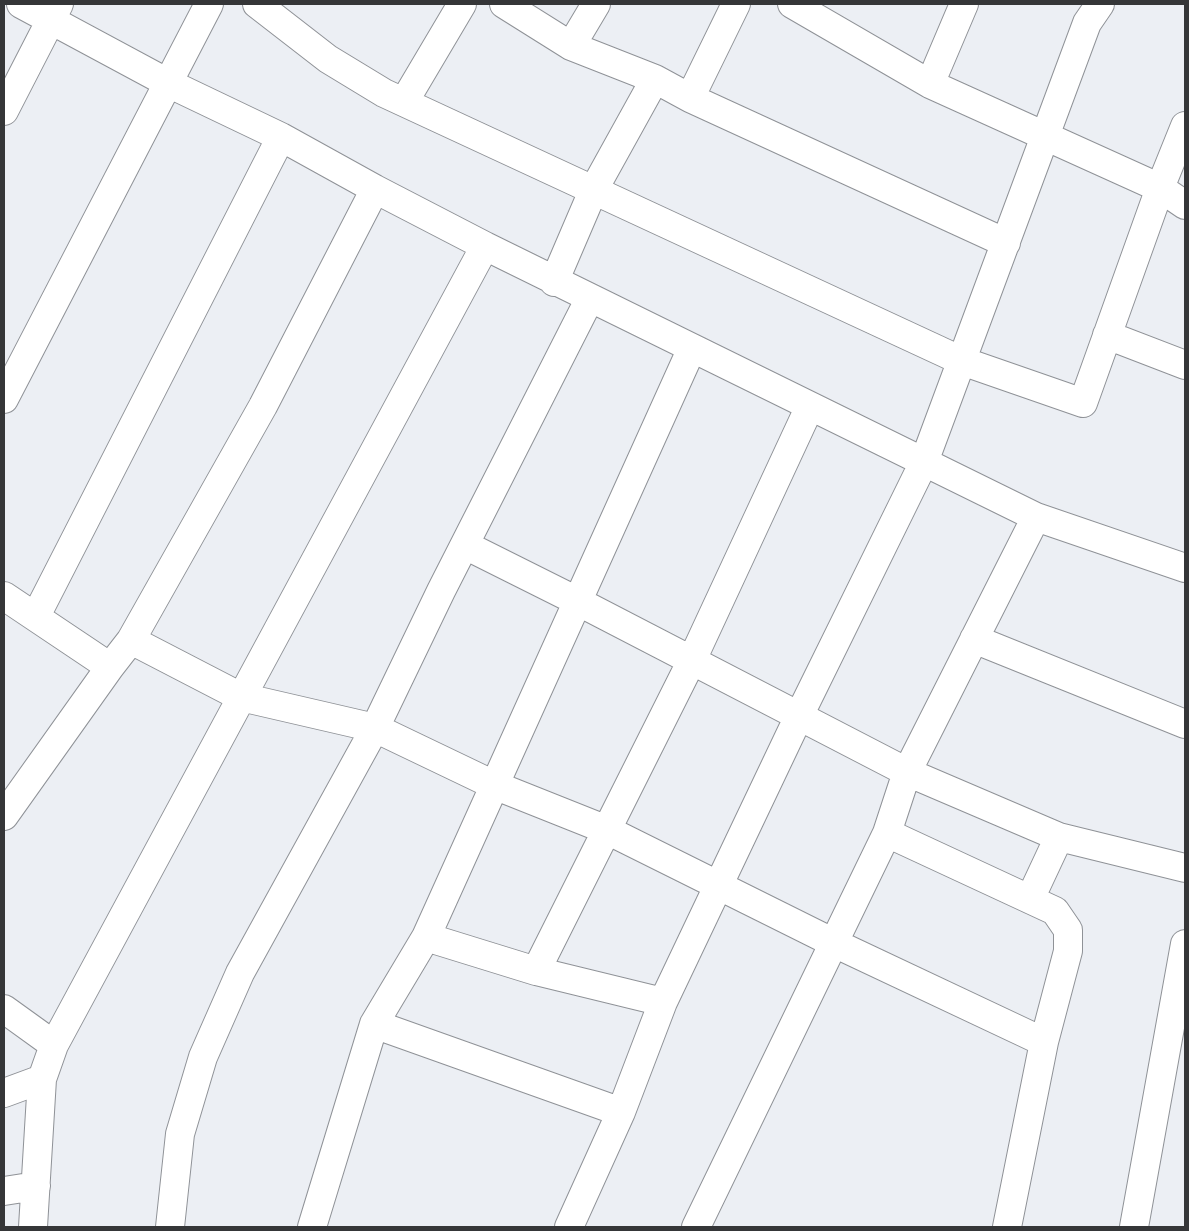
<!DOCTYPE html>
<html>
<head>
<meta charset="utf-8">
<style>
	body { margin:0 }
	#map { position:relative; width:1189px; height:1231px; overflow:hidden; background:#eceff4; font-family:Karla,sans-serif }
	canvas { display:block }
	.frame { position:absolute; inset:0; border:5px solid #353638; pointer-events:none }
</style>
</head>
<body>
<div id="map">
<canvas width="1189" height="1231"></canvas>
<div class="frame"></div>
</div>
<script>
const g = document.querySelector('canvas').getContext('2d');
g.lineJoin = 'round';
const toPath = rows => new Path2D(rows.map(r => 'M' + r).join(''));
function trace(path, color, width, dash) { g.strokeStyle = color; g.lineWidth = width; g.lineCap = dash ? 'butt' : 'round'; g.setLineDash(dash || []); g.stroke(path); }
const minor = toPath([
	[21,4,168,83,281,137,375,189,485,246],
	[257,4,328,59,384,93,962,361,1083,403,1160,188,1185,205],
	[504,4,571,46,655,79],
	[792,4,930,84,1160,188,1185,126],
	[571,46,596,4],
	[930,84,964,4],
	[690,98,1006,243],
	[404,102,462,4],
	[4,111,59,4],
	[554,282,593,191,655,79,690,98,736,4],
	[1107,335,1185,365],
	[4,399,209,4],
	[465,545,577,601,907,772,1059,837,1185,868],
	[4,596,110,667,131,640,263,406,375,189],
	[36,616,281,137],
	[974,639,1185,724],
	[131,640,241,697,375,728,494,785,607,830,834,943,1044,1042],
	[4,816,110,667],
	[887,833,1055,911,1068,930,1068,951,1044,1042,1007,1227],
	[1030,899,1059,837],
	[426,937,536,971,692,660,810,406],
	[536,971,663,1002],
	[4,1009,54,1045],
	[374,1024,621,1112],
	[4,1093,42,1079],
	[4,1191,36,1186],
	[33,1227,42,1079,54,1045,485,246,1036,517],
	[170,1227,180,1134,203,1057,240,973,375,728,441,591,590,298],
	[312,1227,374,1024,426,937,692,348],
	[569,1227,621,1112,663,1002,799,716,924,462,1087,23,1100,4],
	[696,1227,887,833,907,772,1036,517,1185,568],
	[1134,1227,1185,944]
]);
trace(minor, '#8f9297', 30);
trace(minor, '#fff', 28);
</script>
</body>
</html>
